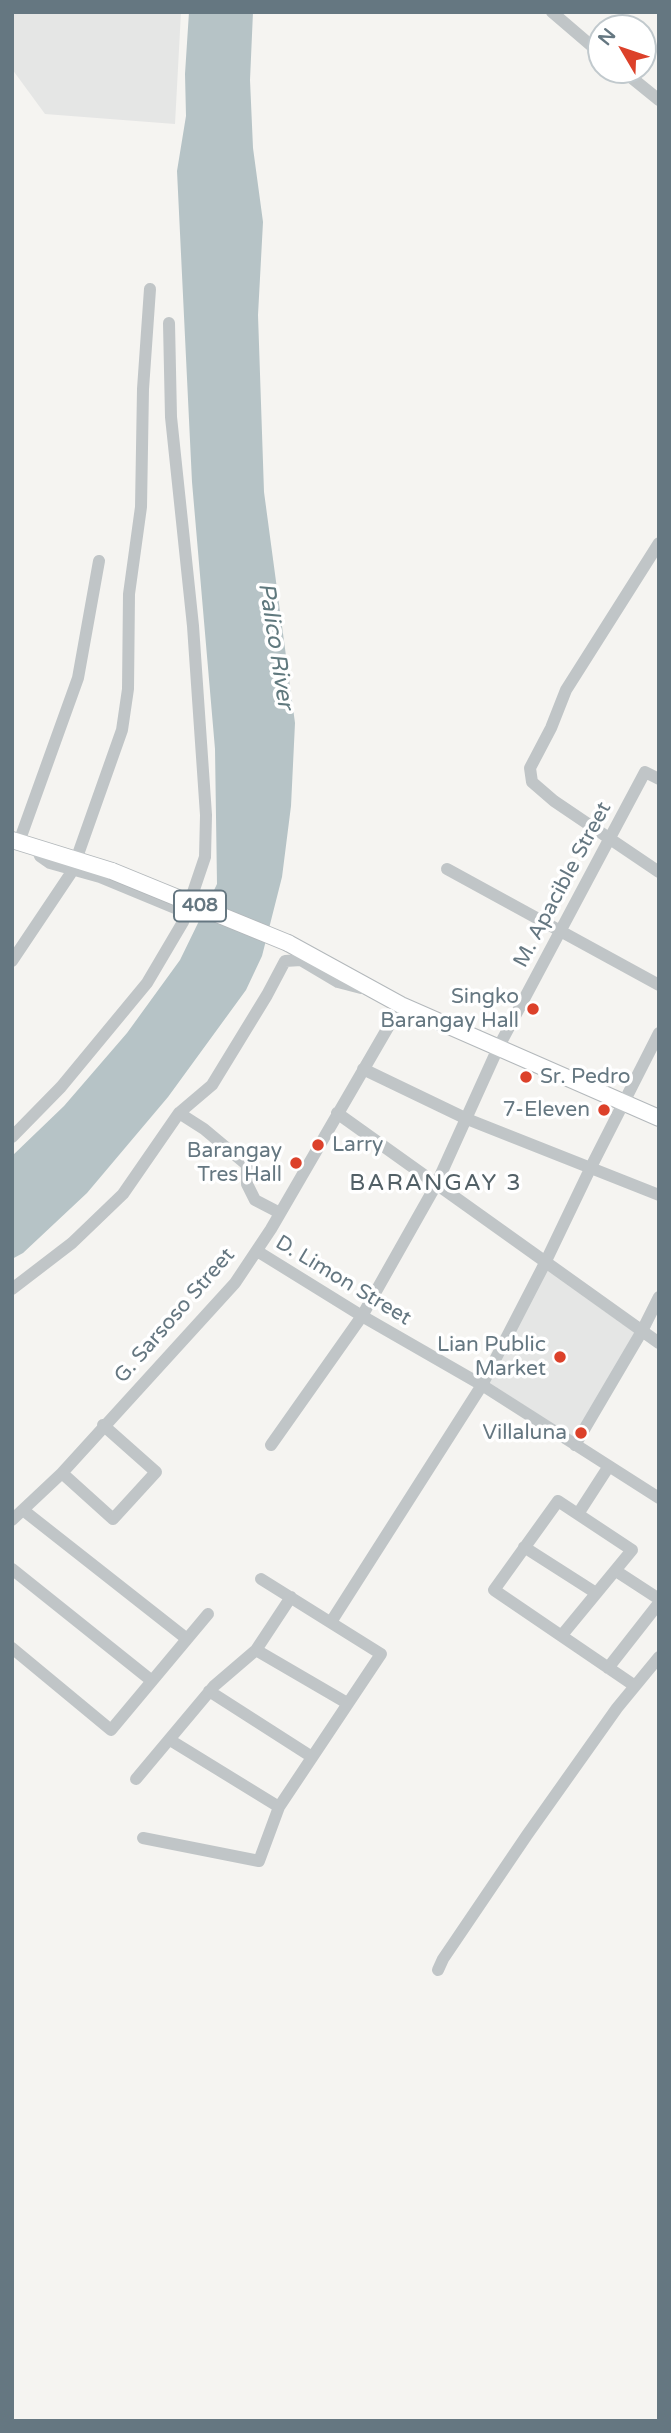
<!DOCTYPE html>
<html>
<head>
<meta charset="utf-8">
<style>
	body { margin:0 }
	#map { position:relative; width:671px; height:2433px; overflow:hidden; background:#f5f4f1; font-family:"Varela Round",sans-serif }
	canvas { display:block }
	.frame { position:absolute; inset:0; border:14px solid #657781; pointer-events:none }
	.north { position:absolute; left:587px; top:14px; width:70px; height:70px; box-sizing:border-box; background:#fff; border:2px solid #c1c9cd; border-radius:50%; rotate:309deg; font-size:19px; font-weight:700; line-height:28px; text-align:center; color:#657781 }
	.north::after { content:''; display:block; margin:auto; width:24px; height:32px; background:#dc412a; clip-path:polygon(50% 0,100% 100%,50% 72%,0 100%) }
</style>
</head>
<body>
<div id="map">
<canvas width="671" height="2433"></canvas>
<div class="frame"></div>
<div class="north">N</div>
</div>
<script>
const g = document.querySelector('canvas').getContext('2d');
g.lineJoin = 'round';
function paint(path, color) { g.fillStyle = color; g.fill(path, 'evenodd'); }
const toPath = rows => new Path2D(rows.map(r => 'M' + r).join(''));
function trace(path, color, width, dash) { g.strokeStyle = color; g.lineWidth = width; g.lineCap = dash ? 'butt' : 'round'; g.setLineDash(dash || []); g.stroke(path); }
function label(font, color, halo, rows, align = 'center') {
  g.font = font + ' "Varela Round",sans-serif'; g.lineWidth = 7; g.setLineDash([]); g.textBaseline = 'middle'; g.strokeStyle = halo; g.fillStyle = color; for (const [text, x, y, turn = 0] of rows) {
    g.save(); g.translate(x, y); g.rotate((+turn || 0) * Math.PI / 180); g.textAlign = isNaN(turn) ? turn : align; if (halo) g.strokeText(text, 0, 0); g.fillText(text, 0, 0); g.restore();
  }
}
paint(toPath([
	[12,12,181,12,175,124,45,114,12,69],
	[545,1269,635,1333,574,1438,487,1381]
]), '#e5e6e5');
paint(toPath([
	[189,12,253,12,250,80,253,148,263,222,258,315,264,492,295,723,291,806,282,877,262,956,246,990,168,1097,87,1193,23,1253,12,1259,12,1156,64,1106,127,1033,180,960,217,884,215,749,192,482,177,171,186,116,185,74]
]), '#b6c3c6');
const major = toPath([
	[12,840,112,871],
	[288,943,401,1005,659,1118]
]);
trace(major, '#b3b8bb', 18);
trace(toPath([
	[552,12,601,54],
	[622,70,659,100],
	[659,543,566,690,551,728,530,768,532,782,554,801,659,872],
	[19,842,78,678,99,561],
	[37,849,40,856,50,863,100,877,187,913],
	[76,860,122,730,128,689,129,594,141,507,143,389,150,289],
	[447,869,659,985],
	[12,961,73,870],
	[363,1069,467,1119,659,1195],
	[179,1113,212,1085,267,995,285,961,301,960,338,982,361,988],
	[337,1113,659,1343],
	[12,1137,61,1087,147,983,183,922,205,857,206,815,193,626,171,417,169,323],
	[257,1251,362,1316,482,1385,659,1498],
	[12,1289,72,1243,123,1194,179,1113,204,1129,247,1165,247,1184,255,1200,280,1213],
	[271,1445,362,1316,436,1185,498,1048,645,772,659,779],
	[575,1445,642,1331,659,1297],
	[62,1473,113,1519,156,1472,103,1425],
	[23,1510,187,1639],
	[578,1514,609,1466],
	[12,1520,62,1473,235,1283,271,1229,401,1005],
	[524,1547,596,1593],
	[12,1569,152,1681],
	[616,1571,659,1599],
	[331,1622,482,1385,545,1263,591,1167,659,1033],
	[562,1635,632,1550,558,1501,494,1590,635,1686],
	[12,1648,111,1730,208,1614],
	[256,1650,347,1703],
	[608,1668,659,1603],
	[209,1691,312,1757],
	[170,1740,279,1807],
	[136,1779,214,1686,256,1650,291,1597],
	[143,1838,259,1861,279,1807,381,1654,261,1579],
	[438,1970,443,1959,527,1835,617,1708,659,1657]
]), '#c0c5c7', 12);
trace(major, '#fff', 16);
const majorBridge = toPath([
	[112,871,288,943]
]);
trace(majorBridge, '#b3b8bb', 18, []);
trace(majorBridge, '#fff', 16);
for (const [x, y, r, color] of [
	[533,1009,7,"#dc412a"],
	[526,1077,7,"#dc412a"],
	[604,1110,7,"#dc412a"],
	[318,1145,7,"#dc412a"],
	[296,1163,7,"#dc412a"],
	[560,1357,7,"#dc412a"],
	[581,1433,7,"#dc412a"]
]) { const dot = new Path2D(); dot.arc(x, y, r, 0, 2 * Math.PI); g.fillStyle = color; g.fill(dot); trace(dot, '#fff', 2.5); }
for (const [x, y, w] of [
	[200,906,52]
]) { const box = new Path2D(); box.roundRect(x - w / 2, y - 15.5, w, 31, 5); g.fillStyle = '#fff'; g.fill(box); trace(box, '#657781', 2); }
label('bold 19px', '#657781', null, [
	["408",200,906]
]);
label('21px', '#657781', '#fff', [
	["M. Apacible Street",563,885,-62],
	["D. Limon Street",343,1281,31],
	["G. Sarsoso Street",175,1316,-49]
]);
label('21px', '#657781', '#fff', [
	["Singko",519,997],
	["Barangay Hall",519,1021],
	["Sr. Pedro",540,1077,"left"],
	["7-Eleven",590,1110],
	["Larry",332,1145,"left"],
	["Barangay",282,1151],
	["Tres Hall",282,1175],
	["Lian Public",546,1345],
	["Market",546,1369],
	["Villaluna",567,1433]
], 'right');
label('italic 23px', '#60797e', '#fff', [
	["Palico River",275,646,81]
]);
g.letterSpacing = '2px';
label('23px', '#526066', '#fff', [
	["BARANGAY 3",436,1184]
]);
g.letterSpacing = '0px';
</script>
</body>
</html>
